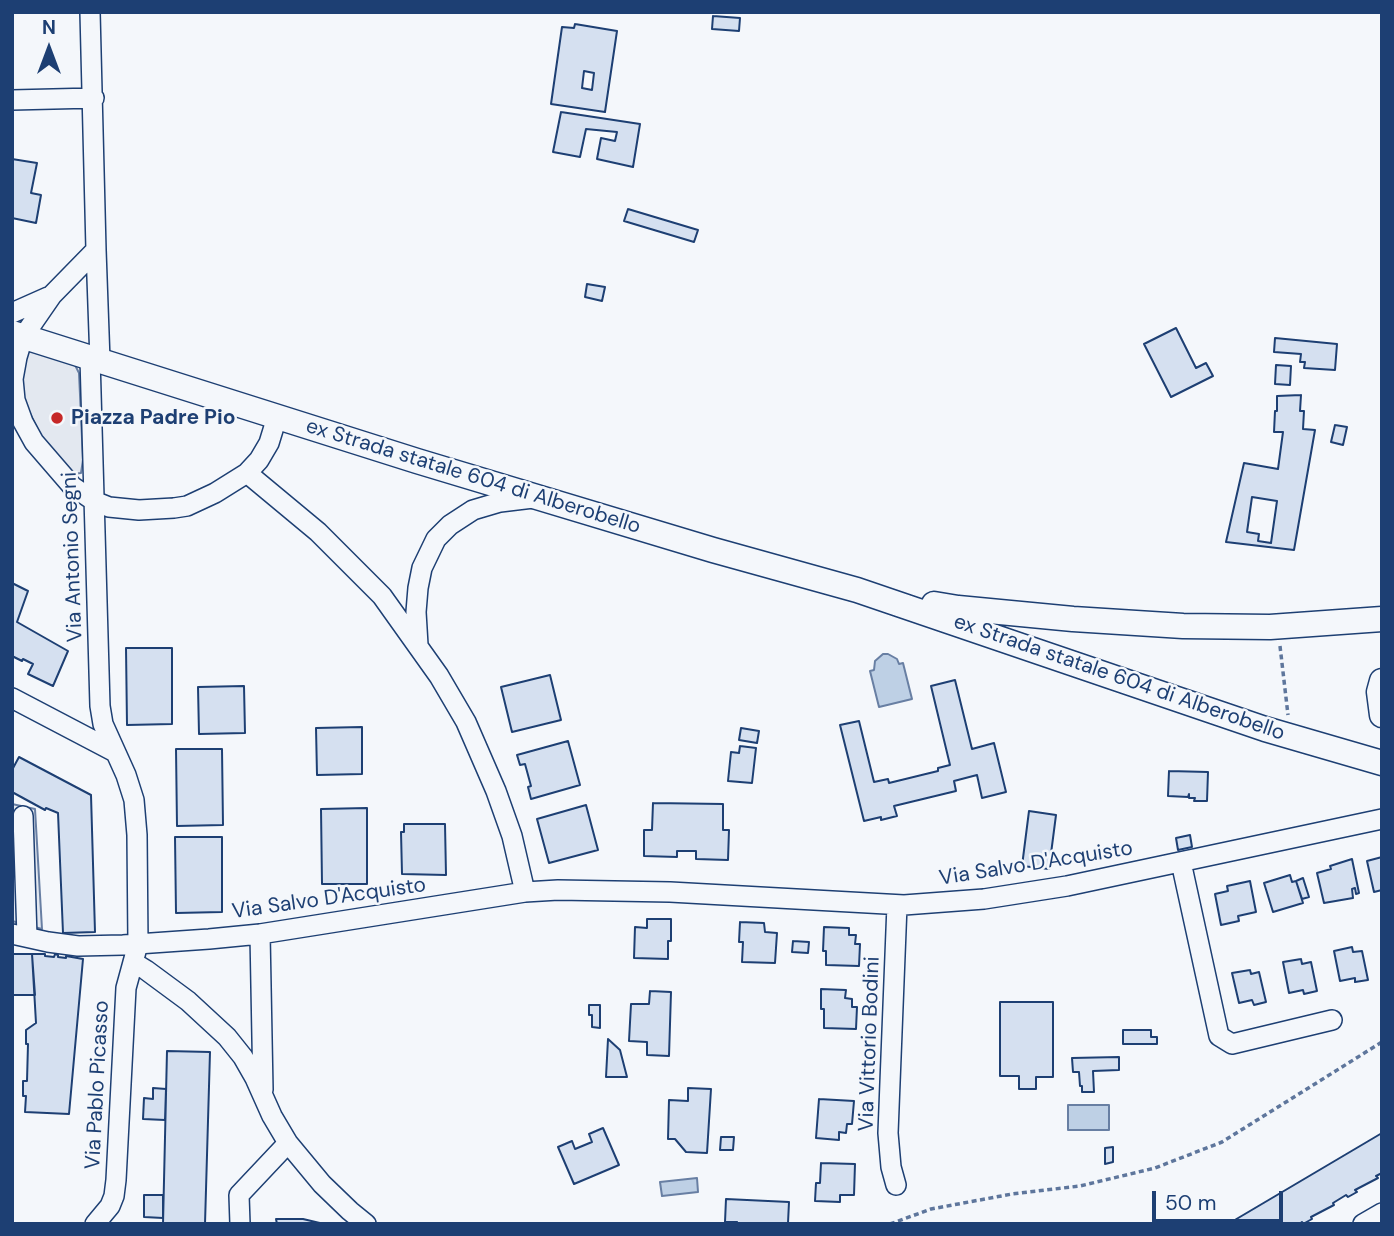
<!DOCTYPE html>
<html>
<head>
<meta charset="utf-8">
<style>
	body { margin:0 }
	#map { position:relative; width:1394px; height:1236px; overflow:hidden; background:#f4f7fb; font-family:"DM Sans",sans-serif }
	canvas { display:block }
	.frame { position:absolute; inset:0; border:14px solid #1d3f73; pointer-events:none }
	.north { position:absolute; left:14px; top:14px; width:70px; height:70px; -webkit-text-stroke:5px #f4f7fb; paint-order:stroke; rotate:0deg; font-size:19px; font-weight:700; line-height:28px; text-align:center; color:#1d3f73 }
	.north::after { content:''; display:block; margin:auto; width:24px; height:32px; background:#1d3f73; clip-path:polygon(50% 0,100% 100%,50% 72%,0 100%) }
	.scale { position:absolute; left:1152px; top:1191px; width:131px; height:32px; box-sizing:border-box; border:4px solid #1d3f73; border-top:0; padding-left:9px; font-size:21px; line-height:24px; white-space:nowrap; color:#1d3f73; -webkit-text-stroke:5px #f4f7fb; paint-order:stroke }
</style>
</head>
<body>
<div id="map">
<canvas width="1394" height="1236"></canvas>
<div class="frame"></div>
<div class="north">N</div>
<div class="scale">50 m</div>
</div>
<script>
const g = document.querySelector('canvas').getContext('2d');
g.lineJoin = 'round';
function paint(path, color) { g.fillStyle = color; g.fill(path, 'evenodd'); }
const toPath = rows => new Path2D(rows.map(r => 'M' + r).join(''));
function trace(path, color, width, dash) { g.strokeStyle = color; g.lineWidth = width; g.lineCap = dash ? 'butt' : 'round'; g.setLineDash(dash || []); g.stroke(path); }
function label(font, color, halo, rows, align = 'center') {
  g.font = font + ' "DM Sans",sans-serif'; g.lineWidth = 5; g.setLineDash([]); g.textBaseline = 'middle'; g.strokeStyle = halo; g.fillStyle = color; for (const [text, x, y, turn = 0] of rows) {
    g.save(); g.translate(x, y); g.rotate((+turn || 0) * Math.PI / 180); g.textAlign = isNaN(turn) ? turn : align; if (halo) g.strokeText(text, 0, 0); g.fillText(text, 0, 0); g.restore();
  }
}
const parking = toPath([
	[25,349,72,359,79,373,83,460,81,473,73,474,62,463,41,436,24,401,20,369,25,349],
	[12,804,35,809,42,929,12,921,12,804]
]);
paint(parking, '#e3e8f0');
trace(parking, '#687fa3', 2);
const water = toPath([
	[883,654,888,654,897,659,899,664,903,663,912,699,879,707,870,671,874,670,875,661,883,654],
	[1068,1105,1109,1105,1109,1130,1068,1130,1068,1105],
	[697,1178,698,1192,662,1196,660,1182,697,1178]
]);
paint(water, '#bed0e5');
trace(water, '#687fa3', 2);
const building = toPath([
	[713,16,740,18,739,31,712,29,713,16],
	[575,24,617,31,605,112,551,104,562,27,574,28,575,24],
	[584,71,594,73,592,90,582,88,584,71],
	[561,112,640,124,633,167,597,159,601,138,615,141,617,132,586,129,580,157,553,152,561,112],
	[12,159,37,163,31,193,41,195,36,223,12,218,12,159],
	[628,209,698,230,694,242,624,221,628,209],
	[587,284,605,287,602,301,585,297,587,284],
	[1176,328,1196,368,1206,363,1213,376,1171,397,1144,344,1176,328],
	[1275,338,1337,344,1335,370,1304,368,1305,362,1300,362,1301,354,1274,352,1275,338],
	[1276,365,1291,366,1290,385,1275,384,1276,365],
	[1301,395,1300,411,1304,411,1303,429,1315,430,1294,550,1226,542,1244,463,1278,469,1283,432,1274,432,1275,411,1277,411,1277,396,1301,395],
	[1252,497,1277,501,1271,543,1258,541,1259,534,1247,532,1252,497],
	[1335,425,1347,427,1343,445,1331,442,1335,425],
	[12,583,28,591,17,622,68,651,53,686,28,674,33,664,23,659,22,661,12,656,12,583],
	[126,648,172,648,172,724,127,725,126,648],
	[550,675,561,720,512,732,501,687,550,675],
	[955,680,972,749,994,743,1006,792,982,798,977,775,954,781,956,791,894,806,897,816,881,820,881,817,864,821,840,725,859,721,874,782,888,779,889,783,938,771,938,768,950,765,931,686,955,680],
	[244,686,245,733,199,734,198,687,244,686],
	[362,727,362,774,317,775,316,728,362,727],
	[741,728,759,731,757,743,739,740,741,728],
	[568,741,580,785,531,799,528,787,531,786,525,764,520,765,517,755,568,741],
	[740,746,756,748,752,783,728,781,731,752,739,753,740,746],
	[176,749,222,749,223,825,177,826,176,749],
	[19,757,91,795,95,932,63,933,58,813,46,808,45,810,12,792,12,770,19,757],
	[1169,771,1208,772,1207,801,1194,801,1195,798,1189,798,1189,794,1188,797,1168,796,1169,771],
	[653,803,723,804,723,830,729,830,728,860,696,859,696,851,677,851,677,857,644,856,644,830,652,830,653,803],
	[586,805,598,850,549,863,537,819,586,805],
	[367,808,367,884,322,884,321,809,367,808],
	[1029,811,1056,815,1049,869,1022,866,1029,811],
	[404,824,445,824,446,875,402,874,401,832,404,832,404,824],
	[1190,835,1192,847,1178,850,1176,838,1190,835],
	[175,837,222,837,222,912,176,913,175,837],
	[1382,857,1382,890,1374,892,1367,861,1382,857],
	[1352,859,1359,893,1356,894,1355,888,1352,889,1353,898,1324,903,1317,873,1331,869,1330,866,1352,859],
	[1290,875,1292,882,1296,881,1303,903,1273,912,1264,883,1290,875],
	[1303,878,1309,897,1302,899,1296,881,1303,878],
	[1250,881,1256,912,1238,916,1239,921,1221,925,1215,894,1228,891,1227,886,1250,881],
	[647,919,671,919,671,941,668,941,668,959,634,958,635,927,647,928,647,919],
	[740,922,764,923,765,932,777,933,775,963,742,962,743,942,739,942,740,922],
	[824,927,849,928,849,935,856,935,855,944,860,944,859,966,826,965,826,951,823,951,824,927],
	[793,941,809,942,808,953,792,952,793,941],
	[1352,947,1353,952,1362,951,1368,980,1355,982,1355,978,1340,981,1334,951,1352,947],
	[12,954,32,954,35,995,12,995,12,954],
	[32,954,45,954,45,956,54,957,55,954,58,955,58,957,66,958,66,956,83,959,69,1114,25,1112,26,1096,23,1096,23,1081,27,1081,28,1044,26,1044,26,1030,36,1023,32,954],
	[1301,959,1302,964,1311,962,1317,991,1304,994,1303,990,1289,993,1283,962,1301,959],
	[1250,970,1251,974,1259,972,1266,1002,1254,1005,1252,1000,1239,1003,1232,973,1250,970],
	[821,989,846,990,845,998,852,999,852,1007,857,1007,856,1029,824,1028,824,1009,821,1009,821,989],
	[650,991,671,992,669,1056,647,1055,647,1042,629,1041,631,1004,649,1004,650,991],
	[1000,1002,1053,1002,1053,1077,1036,1077,1036,1089,1019,1089,1019,1076,1000,1076,1000,1002],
	[589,1005,600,1005,600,1028,592,1027,592,1015,589,1015,589,1005],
	[1123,1030,1151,1030,1151,1037,1157,1037,1157,1044,1123,1044,1123,1030],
	[608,1039,620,1050,627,1077,606,1077,608,1039],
	[167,1051,210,1052,205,1224,163,1224,167,1051],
	[1119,1057,1119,1070,1093,1071,1094,1092,1082,1092,1082,1086,1080,1086,1079,1072,1073,1072,1072,1058,1119,1057],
	[153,1088,166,1089,165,1120,143,1119,144,1098,153,1099,153,1088],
	[688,1088,711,1089,707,1153,686,1152,675,1139,668,1139,669,1100,688,1101,688,1088],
	[819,1099,854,1101,852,1124,847,1124,846,1133,839,1132,839,1140,816,1138,819,1099],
	[603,1128,619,1165,574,1184,558,1147,572,1141,575,1149,592,1142,589,1134,603,1128],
	[1382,1133,1382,1173,1376,1176,1378,1178,1355,1190,1357,1192,1348,1197,1346,1195,1333,1203,1334,1205,1311,1217,1312,1219,1303,1224,1302,1222,1299,1224,1228,1224,1382,1133],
	[721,1137,734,1137,733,1150,720,1150,721,1137],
	[1113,1147,1113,1162,1105,1164,1105,1148,1113,1147],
	[821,1163,855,1164,854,1195,840,1195,840,1202,815,1201,816,1183,820,1183,821,1163],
	[144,1195,163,1195,163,1218,144,1217,144,1195],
	[726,1199,789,1202,788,1223,736,1224,737,1222,725,1222,726,1199],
	[276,1219,303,1219,324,1224,277,1224,276,1219]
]);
paint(building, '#d5e0f0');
trace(building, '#1d3f73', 2);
const minor = toPath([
	[90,12,96,250],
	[12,100,94,98],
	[12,313,48,297],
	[90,358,100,706,103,724,126,775,134,800,137,835,138,944,126,988,116,1180,114,1196,110,1206,95,1224],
	[100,361,96,250,52,295,23,337,17,357,13,379,15,400,23,422,34,442,72,486,94,501,109,507,139,510,174,508,187,506,215,493,247,473,259,460,269,443,277,417],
	[247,473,318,532,382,596,439,676,466,722,496,791,512,836,525,892],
	[418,645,416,612,418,588,422,568,436,539,450,525,473,510,500,502,533,498],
	[12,698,115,752],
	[23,816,27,937],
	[1181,862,1219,1036,1232,1044,1332,1020],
	[12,934,48,942,78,946,123,945,209,939,260,934,525,892,558,890,670,892,904,905,984,899,1067,886,1382,819],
	[260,934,263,1090],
	[133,962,146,970,188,1001,227,1037,243,1057,255,1078,272,1116,288,1143,322,1184,350,1211,366,1224],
	[896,1185,891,1167,888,1133,897,905],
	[240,1224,239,1195,288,1143],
	[1363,1224,1382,1213]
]);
const major = toPath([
	[12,333,417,461,713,550,857,590,1265,729,1382,763],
	[934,604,958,608,1073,619,1183,626,1270,627,1382,619],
	[1382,681,1379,692,1382,715]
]);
trace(minor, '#1d3f73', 22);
trace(major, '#1d3f73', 27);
trace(toPath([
	[1280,646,1288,715],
	[890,1224,931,1209,1012,1194,1080,1186,1155,1168,1222,1142,1382,1042]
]), '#5e769c', 3.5, [5, 3.5]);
trace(minor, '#f4f7fb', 19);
trace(major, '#f4f7fb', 24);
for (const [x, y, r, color] of [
	[57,418,7,"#c62828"]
]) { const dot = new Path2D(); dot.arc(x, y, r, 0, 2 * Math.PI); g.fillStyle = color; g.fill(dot); trace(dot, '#f4f7fb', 2.5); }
label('bold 21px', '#1d3f73', '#f4f7fb', [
	["Piazza Padre Pio",71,418]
], 'left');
label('21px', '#1d3f73', '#f4f7fb', [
	["ex Strada statale 604 di Alberobello",473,477,17],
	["Via Antonio Segni",73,557,-92],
	["ex Strada statale 604 di Alberobello",1119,678,19],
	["Via Salvo D'Acquisto",1036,864,-9],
	["Via Salvo D'Acquisto",329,899,-8],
	["Via Vittorio Bodini",870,1044,-88],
	["Via Pablo Picasso",98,1085,-87]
]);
</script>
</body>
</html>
